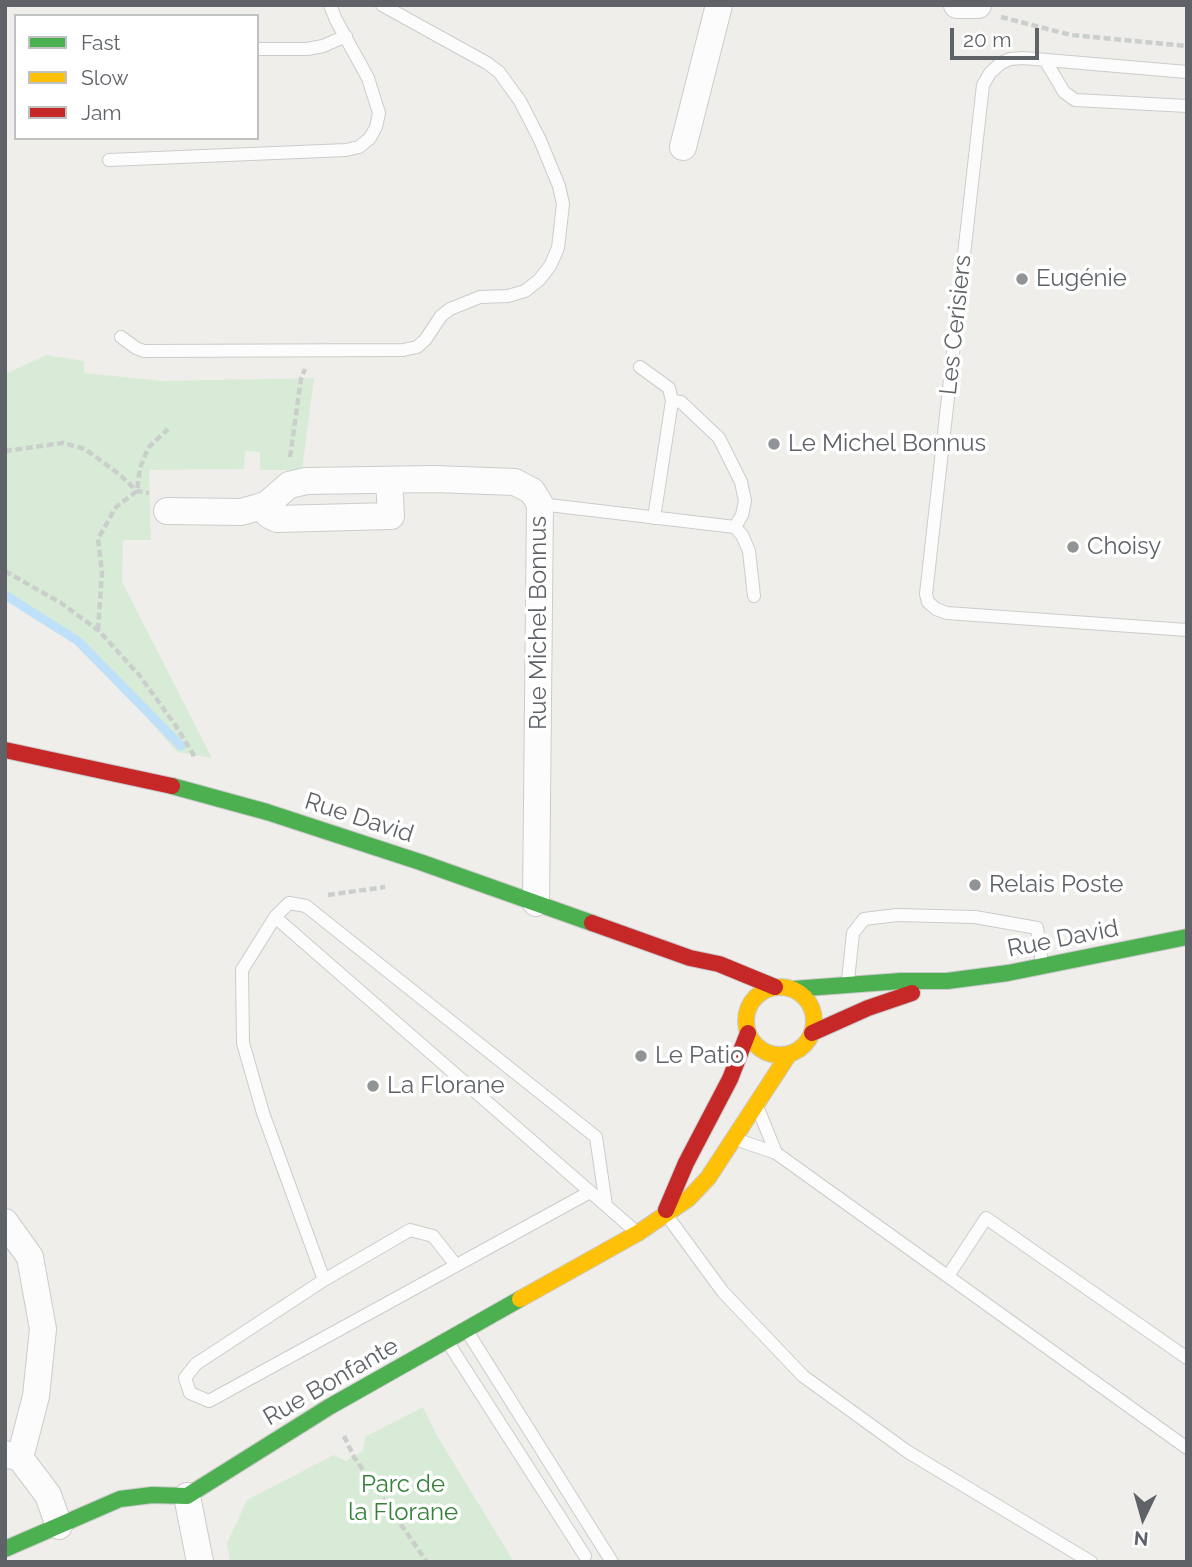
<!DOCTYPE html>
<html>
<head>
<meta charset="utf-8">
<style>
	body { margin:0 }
	#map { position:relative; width:1192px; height:1567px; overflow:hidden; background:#efeeea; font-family:Raleway,sans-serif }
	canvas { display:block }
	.frame { position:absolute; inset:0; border:7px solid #5f6368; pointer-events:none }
	.legend { position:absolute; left:14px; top:14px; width:245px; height:126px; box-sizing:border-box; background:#fff; border:2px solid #bfc1c3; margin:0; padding:9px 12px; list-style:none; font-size:21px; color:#5f6368 }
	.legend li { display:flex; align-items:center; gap:14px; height:35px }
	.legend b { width:35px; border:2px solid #bfc1c3 }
	.north { position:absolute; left:1108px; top:1483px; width:70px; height:70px; -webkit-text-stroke:5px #fff; paint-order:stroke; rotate:185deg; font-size:19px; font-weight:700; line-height:28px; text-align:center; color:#5f6368 }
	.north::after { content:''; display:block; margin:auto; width:24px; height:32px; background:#5f6368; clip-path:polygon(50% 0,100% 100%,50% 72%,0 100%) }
	.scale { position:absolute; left:950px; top:28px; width:89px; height:32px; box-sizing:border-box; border:4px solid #5f6368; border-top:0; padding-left:9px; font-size:21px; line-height:24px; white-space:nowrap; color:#5f6368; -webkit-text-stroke:5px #fff; paint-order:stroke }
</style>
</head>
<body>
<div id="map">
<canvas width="1192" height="1567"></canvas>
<div class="frame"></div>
<ul class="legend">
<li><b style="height:9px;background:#4caf50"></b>Fast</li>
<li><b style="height:9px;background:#ffc107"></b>Slow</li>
<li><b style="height:9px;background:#c62828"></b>Jam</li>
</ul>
<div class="north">N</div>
<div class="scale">20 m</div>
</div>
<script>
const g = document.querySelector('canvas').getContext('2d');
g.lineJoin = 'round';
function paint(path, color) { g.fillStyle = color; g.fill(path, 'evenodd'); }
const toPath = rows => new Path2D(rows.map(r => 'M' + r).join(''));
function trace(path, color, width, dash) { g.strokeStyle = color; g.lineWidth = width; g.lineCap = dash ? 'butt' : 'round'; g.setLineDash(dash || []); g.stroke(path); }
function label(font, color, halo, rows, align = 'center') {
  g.font = font + ' Raleway,sans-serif'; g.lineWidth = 7; g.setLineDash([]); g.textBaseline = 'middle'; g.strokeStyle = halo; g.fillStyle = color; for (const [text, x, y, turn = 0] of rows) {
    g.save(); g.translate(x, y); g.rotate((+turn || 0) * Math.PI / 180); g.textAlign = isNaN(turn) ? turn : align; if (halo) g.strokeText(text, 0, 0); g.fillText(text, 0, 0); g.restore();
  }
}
paint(toPath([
	[47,355,84,361,84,373,162,381,314,378,302,470,260,470,260,452,245,451,244,469,149,470,151,540,123,540,122,582,212,758,177,752,77,637,5,593,5,374],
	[423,1407,436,1434,514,1562,230,1562,227,1543,247,1500,334,1455,346,1461,363,1451,365,1437]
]), '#d8ebd6');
trace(toPath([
	[5,595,78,641,181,746]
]), '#bfe0f9', 9);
const lane = toPath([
	[257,49,307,49,323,46,346,36],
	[1045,60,1064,92,1075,100,1187,106],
	[1187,72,1023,58,1010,59,1001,63,990,73,983,85,926,594,928,602,936,609,947,613,1187,630],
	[109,160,346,150,359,147,370,138,376,127,379,113,368,78,336,20,330,5],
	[121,337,136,348,144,351,403,350,417,347,425,340,441,316,450,309,480,297,508,296,525,291,539,280,550,266,558,248,563,204,559,186,540,140,520,101,499,72,487,63,382,5],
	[640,367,669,388,672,401,654,518],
	[540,504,735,527,742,515,745,501,741,482,719,438,681,402,672,401],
	[735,527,742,535,749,551,754,596],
	[275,917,634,1230],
	[848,980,853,933,864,919,897,915,975,917,1037,928,1042,964],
	[759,1111,776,1153],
	[738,1140,776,1153,1187,1448],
	[668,1217,723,1292,803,1376,908,1452,1091,1562],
	[456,1265,433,1236,410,1230,324,1280,196,1364,185,1378,190,1393,209,1401,590,1192],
	[948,1276,986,1218,1187,1358],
	[324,1280,263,1113,243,1043,242,970,275,917,289,903,306,906,596,1137,606,1205],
	[467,1331,612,1562],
	[449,1344,585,1556]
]);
const street = toPath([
	[957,5,978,5],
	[683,147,719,5],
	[261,506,269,515,277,519,391,516,389,480],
	[167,511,241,512,266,505,289,485,306,481,434,479,515,482,532,491,540,504,536,903],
	[5,1222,30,1257,43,1329,36,1396,20,1458],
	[5,1454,20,1458,48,1495,59,1526],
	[187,1496,200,1562]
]);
const fast = toPath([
	[172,786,267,812,420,862,592,923],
	[793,989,901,981,947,981,1008,973,1187,937],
	[5,1549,120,1499,152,1495,187,1496,329,1407,520,1299]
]);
const slow = toPath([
	'746 1021a34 34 0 1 1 68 0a34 34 0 1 1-68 0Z',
	[520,1299,638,1233,688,1199,708,1178,789,1054]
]);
const jam = toPath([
	[5,750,172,786],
	[592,923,690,958,719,964,775,987],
	[812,1033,868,1008,912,993],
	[666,1210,686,1163,730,1079,748,1033]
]);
trace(lane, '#cbcccc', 14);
trace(street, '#cbcccc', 28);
trace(fast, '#cacacb', 18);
trace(slow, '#cacacb', 18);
trace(jam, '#cacacb', 18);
trace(toPath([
	[1001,17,1071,35,1187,46],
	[5,451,63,443,85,449,119,474,137,491,149,493],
	[290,457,301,379,305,369],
	[5,571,61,603,98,630,140,676,176,726,193,754,194,759],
	[98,630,102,572,98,539,116,507,137,491,140,468,148,448,168,429],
	[328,895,385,887],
	[344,1436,354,1457,427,1562]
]), '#cacfcc', 4.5, [7, 3.5]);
trace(lane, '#fdfcfc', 12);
trace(street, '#fdfcfc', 26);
trace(fast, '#4caf50', 16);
trace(slow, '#ffc107', 16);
trace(jam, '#c62828', 16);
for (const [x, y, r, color] of [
	[1022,279,7,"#919496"],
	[774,444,7,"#919496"],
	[1073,547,7,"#919496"],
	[975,885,7,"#919496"],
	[641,1056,7,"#919496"],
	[373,1086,7,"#919496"]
]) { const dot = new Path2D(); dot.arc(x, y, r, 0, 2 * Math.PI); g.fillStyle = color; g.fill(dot); trace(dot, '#fff', 2.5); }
label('24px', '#5f6368', '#fff', [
	["Eugénie",1036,279],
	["Le Michel Bonnus",788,444],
	["Choisy",1087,547],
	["Relais Poste",989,885],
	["Le Patio",655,1056],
	["La Florane",387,1086]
], 'left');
label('24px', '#5f6368', '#fff', [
	["Les Cerisiers",956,325,-84],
	["Rue Michel Bonnus",539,623,-90],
	["Rue David",359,818,18],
	["Rue David",1063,939,-11],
	["Rue Bonfante",331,1382,-30]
]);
label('24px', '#348238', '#fff', [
	["Parc de",403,1485],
	["la Florane",403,1513]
]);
</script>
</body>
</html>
